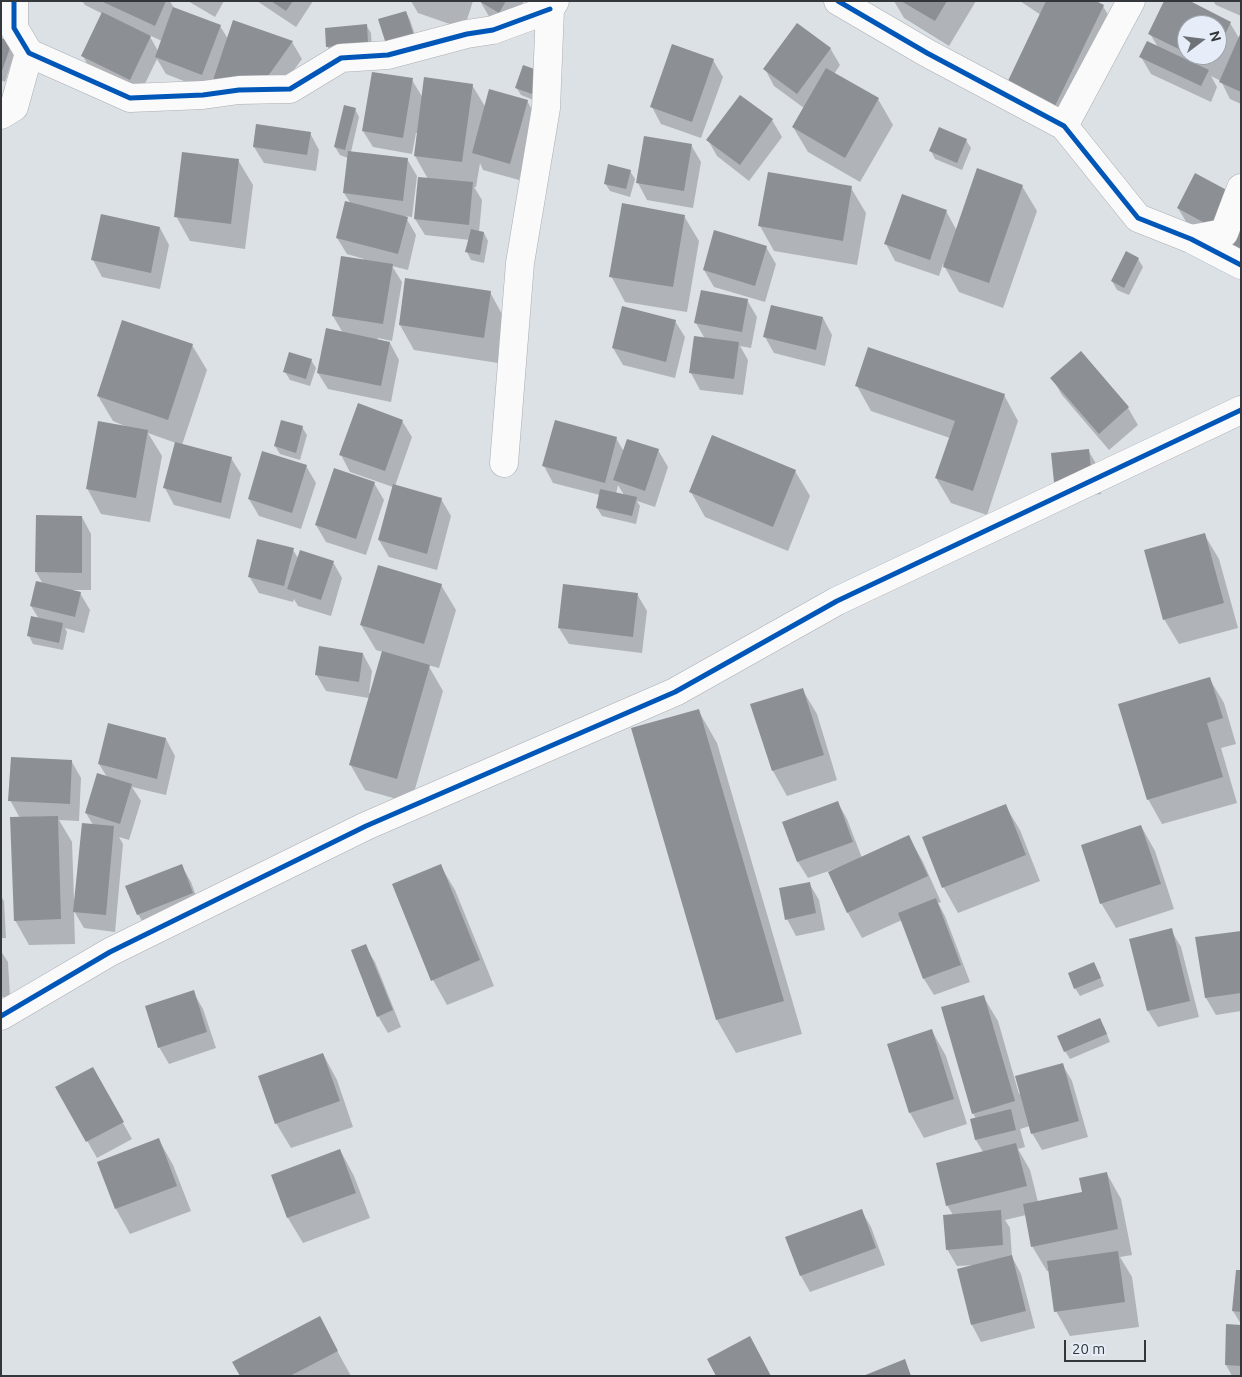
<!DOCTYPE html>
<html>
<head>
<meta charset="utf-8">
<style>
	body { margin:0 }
	#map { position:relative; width:1242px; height:1377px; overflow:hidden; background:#dce1e6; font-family:Ubuntu,sans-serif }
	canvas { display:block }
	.frame { position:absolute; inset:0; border:2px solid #33363a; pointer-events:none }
	.north { position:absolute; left:1177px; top:15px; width:50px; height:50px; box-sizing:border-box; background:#e6edf8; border:1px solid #9ea4ac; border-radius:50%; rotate:75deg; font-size:14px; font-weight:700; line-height:20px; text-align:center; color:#33363a }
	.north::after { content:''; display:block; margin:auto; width:18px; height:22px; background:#6e7276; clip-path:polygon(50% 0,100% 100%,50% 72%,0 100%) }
	.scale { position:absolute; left:1064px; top:1340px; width:82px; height:22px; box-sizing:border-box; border:2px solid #33363a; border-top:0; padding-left:6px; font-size:15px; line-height:18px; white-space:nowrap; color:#33363a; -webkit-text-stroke:4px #e6edf8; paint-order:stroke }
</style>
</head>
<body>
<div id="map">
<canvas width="1242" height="1377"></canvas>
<div class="frame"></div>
<div class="north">N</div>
<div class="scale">20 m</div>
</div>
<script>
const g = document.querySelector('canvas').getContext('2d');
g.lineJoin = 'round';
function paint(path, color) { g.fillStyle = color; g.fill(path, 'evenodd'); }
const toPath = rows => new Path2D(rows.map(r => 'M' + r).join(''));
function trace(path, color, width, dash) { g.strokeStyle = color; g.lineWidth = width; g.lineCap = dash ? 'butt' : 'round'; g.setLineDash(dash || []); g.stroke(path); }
paint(toPath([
	[82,1,170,1,174,8,220,26,228,39,292,42,302,59,275,96,212,92,166,74,157,59,139,96,92,73,83,56,103,14,85,5],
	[149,35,162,41,158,51],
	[188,1,224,1,215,17],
	[257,1,313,1,296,27],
	[411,1,473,1,464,29,418,13],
	[480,1,524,1,509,29,490,18],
	[894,1,976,1,949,46,904,18],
	[1020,1,1093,1,1103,6,1117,31,1069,133,1022,110,1041,15],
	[1166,1,1230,23,1239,38,1241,35,1241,104,1230,99,1221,81,1211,76,1217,87,1211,102,1151,74,1141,57,1158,47,1150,34],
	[1187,25,1217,25,1217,55,1187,55],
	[1213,1,1241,1,1241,16,1216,5],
	[406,12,410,20,418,44,392,52],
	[366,25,371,33,372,51,332,54,327,46],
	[1,39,15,51,5,82,1,80],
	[830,48,840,65,834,74,878,99,893,125,860,182,808,152,793,127,804,108,774,86,765,69],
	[713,60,723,77,701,138,661,124,652,107],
	[539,72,536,101,521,95,516,87],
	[412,80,423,98,472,85,486,108,527,101,537,118,519,180,483,170,480,163,476,187,474,187,482,200,479,232,484,233,488,241,484,263,471,260,467,252,470,240,425,235,415,219,428,179,415,156,418,133,416,133,412,154,373,147,363,131],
	[355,109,359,117,351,152,407,159,417,176,412,217,405,216,416,235,408,270,392,266,402,282,392,341,378,338,377,340,390,343,399,360,391,402,328,389,318,373,343,333,333,316,364,259,347,254,337,238,351,204,344,193,348,158,340,155,335,147],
	[772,120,782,137,749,181,717,156,708,140],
	[310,133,319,150,316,171,264,163,254,147],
	[966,140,971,148,962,170,935,159,931,151],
	[691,145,701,162,693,208,647,200,638,183],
	[238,160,253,185,245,249,190,241,176,216],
	[630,171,635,179,630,197,610,191,605,183],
	[1022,186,1037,211,1003,308,959,292,943,264,939,276,895,261,886,244,946,211,957,231],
	[851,188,866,213,857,265,774,251,760,226],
	[1178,208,1241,209,1241,259,1188,225],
	[684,216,699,241,687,312,625,302,611,276],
	[160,228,169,245,160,289,102,277,93,260],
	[766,247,776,264,765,302,714,287,704,270],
	[1138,259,1143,267,1129,295,1117,290,1112,281],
	[490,292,504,318,498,363,414,350,400,325],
	[747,300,757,317,751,348,740,346,748,360,743,395,700,390,691,373,705,339,696,323],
	[823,318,832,335,825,366,774,353,765,337],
	[675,321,685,337,675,378,623,365,613,348],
	[192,345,207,370,182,445,231,458,241,474,230,519,174,505,165,488,176,443,148,433,162,456,150,522,101,514,87,488,125,426,113,421,98,396],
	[1081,353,1128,408,1138,425,1109,450,1062,395,1052,378],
	[311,360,316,368,310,386,290,380,285,372],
	[857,386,1004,395,1018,421,987,515,951,503,936,478,950,438,871,411],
	[402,421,412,437,395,486,441,499,451,516,437,570,389,557,379,540,393,487,350,472,341,455],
	[302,427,307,435,300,460,280,454,275,446],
	[616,438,624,452,658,450,668,467,655,507,637,501,640,506,636,524,602,516,597,508,600,495,553,483,544,466],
	[618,485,624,495,616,494],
	[1088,450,1098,467,1101,494,1065,498,1055,481],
	[306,466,316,483,301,529,259,516,249,499],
	[795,471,810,496,788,551,705,517,691,492],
	[374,483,384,500,366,555,326,542,316,525],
	[82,517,91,534,91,590,69,590,80,593,90,610,84,633,65,628,67,632,63,650,33,644,29,636,39,619,31,606,43,584,36,572],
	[1204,534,1219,559,1238,628,1179,644,1164,619],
	[293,550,298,558,333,562,342,578,331,616,298,606,294,599,293,602,259,593,249,576],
	[441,585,456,610,439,668,428,665,443,691,411,803,365,790,350,764,369,698,326,691,316,674,363,654,372,671,369,693,371,693,383,652,376,650,361,625],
	[637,594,647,611,642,653,569,644,559,628],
	[1209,678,1224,703,1236,744,1221,748,1237,803,1162,824,1148,799],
	[802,689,817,714,837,780,787,796,773,771,752,705],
	[698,710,717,743,802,1034,736,1053,717,1020,633,729],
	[166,739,175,756,166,795,132,787,141,801,129,840,119,837,123,844,115,932,84,928,74,911,75,944,29,945,15,920,20,818,10,800,72,762,81,778,79,821,59,820,72,842,74,900,76,900,93,825,86,813,107,777,99,764],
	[838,803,847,819,862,858,909,837,923,862,941,902,938,903,945,916,970,982,934,995,924,979,902,920,862,938,848,913,835,869,808,878,798,862,784,823],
	[1005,805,1020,830,1040,881,958,913,944,888,924,837],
	[1141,826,1155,851,1174,909,1116,928,1101,903],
	[181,865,191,882,201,910,148,931,138,914],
	[440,865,455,890,494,986,447,1005,433,980],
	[809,883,819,900,825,930,796,936,787,919],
	[1,896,4,901,6,938,1,938],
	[1171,930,1181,947,1199,1017,1158,1027,1148,1011],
	[1241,932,1241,1011,1216,1015,1206,998,1197,938],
	[365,946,375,962,401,1027,388,1033,378,1016],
	[1,951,8,962,10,997,1,997],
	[1098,971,1104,986,1080,996,1075,988],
	[193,992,203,1009,216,1048,169,1064,159,1047],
	[983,996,998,1021,1019,1094,1062,1064,1072,1081,1088,1137,1042,1150,1032,1133,1030,1126,1020,1129,1025,1147,1018,1149,1030,1170,1038,1202,1084,1193,1107,1174,1121,1199,1132,1255,1120,1257,1132,1277,1139,1327,1070,1336,1056,1311,1050,1271,1047,1271,1032,1246,1026,1215,1005,1220,1010,1228,1012,1257,1021,1274,1035,1328,981,1342,972,1325,975,1265,957,1266,947,1249,953,1215,947,1205,983,1152,976,1140,971,1120,976,1119,973,1113],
	[1104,1027,1110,1042,1070,1059,1065,1051],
	[932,1031,946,1056,967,1124,924,1138,910,1113,889,1044],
	[323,1054,337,1080,353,1127,291,1148,276,1123],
	[92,1068,132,1139,97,1158,57,1088],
	[159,1140,173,1165,191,1211,130,1234,116,1209,98,1163],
	[340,1150,354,1176,370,1218,303,1243,288,1218,273,1175],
	[861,1210,871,1227,885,1265,810,1292,801,1276],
	[1241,1271,1241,1324,1233,1311],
	[319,1318,351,1376,241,1376],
	[1241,1326,1241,1376,1232,1376,1226,1365]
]), '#0003');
paint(toPath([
	[101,1,166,1,155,26],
	[271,1,293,1,286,11],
	[479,1,506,1,499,13],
	[901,1,947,1,935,21],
	[1046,1,1096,1,1104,5,1054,108,1006,85],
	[1164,1,1190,1,1231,22,1217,51,1217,25,1187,25,1187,53,1148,34],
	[173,7,221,25,202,75,155,57],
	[406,11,414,36,386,44,378,19],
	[102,12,151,36,130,80,81,56],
	[233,20,293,41,266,79,213,80],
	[797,23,831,48,797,94,763,69],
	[367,24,368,43,326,47,325,28],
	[1241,32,1241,92,1219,82],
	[1,38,12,42,2,71,1,71],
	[1147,41,1209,70,1201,86,1139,57],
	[672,44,714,59,692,122,650,107],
	[1191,55,1215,55,1210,64],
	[523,65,540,71,532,94,515,88],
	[826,68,879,98,845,158,792,127],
	[372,72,413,78,403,138,362,131],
	[424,77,473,84,462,162,414,156],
	[489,89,528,100,510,164,472,153],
	[740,95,773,119,740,165,706,140],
	[344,105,356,108,345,150,334,147],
	[256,124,311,132,307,155,253,147],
	[939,127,967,139,957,163,929,151],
	[644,136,692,144,684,191,636,183],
	[348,151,408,158,403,201,343,193],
	[182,152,239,159,231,224,174,217],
	[608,164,631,170,626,189,604,184],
	[977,168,1023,185,989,283,943,267],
	[768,172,852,186,843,241,758,226],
	[1195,173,1234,194,1216,229,1177,208],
	[418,177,473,182,469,225,414,219],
	[902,194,947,210,930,260,884,244],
	[345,201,408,217,398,254,336,238],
	[622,203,685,215,673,287,609,277],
	[1241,213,1241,249,1225,240],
	[101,214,160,227,151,273,91,260],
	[471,229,484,232,480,255,465,252],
	[714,230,767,246,755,286,703,270],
	[1126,251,1139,258,1124,288,1111,281],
	[341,256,393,264,383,324,332,316],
	[405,278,491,291,484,338,399,325],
	[701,290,748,299,742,332,694,323],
	[771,305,823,317,816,350,763,337],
	[622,306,676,320,666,362,612,348],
	[122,320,193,344,168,420,97,396],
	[326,328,390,342,381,386,317,373],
	[694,336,739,342,734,379,689,373],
	[868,347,1005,394,973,491,935,478,955,421,855,386],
	[1081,351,1129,407,1099,434,1050,378],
	[289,352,312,359,306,379,283,372],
	[358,403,403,420,385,471,339,455],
	[281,420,303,426,296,453,274,446],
	[555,420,617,437,605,483,542,466],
	[98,421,148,430,136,498,86,489],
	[712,435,796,470,773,527,689,492],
	[627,439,659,449,645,491,613,480],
	[175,442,232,457,221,503,163,488],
	[1089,449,1092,478,1054,482,1051,453],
	[262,451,307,465,292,513,248,499],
	[334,468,375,482,356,539,315,525],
	[393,484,442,498,427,554,378,540],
	[600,489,637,497,632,516,596,508],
	[36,515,82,516,82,573,35,572],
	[1205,533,1224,603,1163,620,1144,550],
	[257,539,294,548,284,586,248,577],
	[300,550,334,561,321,600,287,589],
	[378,565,442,584,424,644,360,625],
	[36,581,81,592,75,617,30,606],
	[563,584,638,593,633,637,558,628],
	[31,616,63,623,59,643,27,636],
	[319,646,363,653,359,682,315,675],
	[382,651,430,665,397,779,349,765],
	[1210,677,1223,718,1207,723,1223,777,1147,800,1118,704],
	[803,688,824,755,772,771,750,704],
	[699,709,784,1001,716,1020,631,728],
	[108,723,166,738,157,779,98,764],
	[11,757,72,760,70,804,8,801],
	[97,773,132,784,120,824,85,813],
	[838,801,853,842,797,862,782,822],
	[1006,804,1026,855,942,888,922,837],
	[58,816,61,919,14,921,10,817],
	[82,823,114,826,106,915,73,912],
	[1141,825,1161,884,1100,904,1081,845],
	[909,835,928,876,847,913,828,872],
	[182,864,193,893,137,915,125,886],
	[441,864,480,960,431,981,392,884],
	[810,882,816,913,785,920,779,888],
	[936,898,961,965,923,979,898,913],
	[1172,928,1190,1001,1147,1011,1129,939],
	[1241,931,1241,993,1205,998,1195,937],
	[366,944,393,1010,377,1017,351,950],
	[1094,962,1101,978,1074,989,1068,973],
	[194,990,207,1032,158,1048,145,1006],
	[984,995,1015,1101,972,1114,941,1007],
	[1100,1018,1107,1034,1064,1052,1057,1036],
	[932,1029,954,1099,909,1113,887,1044],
	[323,1053,340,1101,275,1124,258,1076],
	[1063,1063,1079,1121,1031,1134,1015,1076],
	[93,1067,124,1122,86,1142,55,1087],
	[1011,1109,1016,1130,975,1140,970,1119],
	[159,1138,177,1186,115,1209,97,1162],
	[1016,1143,1027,1186,946,1206,936,1163],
	[340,1149,356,1193,287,1218,271,1175],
	[1107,1172,1118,1229,1031,1247,1023,1204,1082,1192,1079,1178],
	[862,1209,876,1248,800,1276,785,1237],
	[1001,1210,1003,1245,946,1250,943,1215],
	[1118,1251,1125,1302,1054,1312,1047,1261],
	[1012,1255,1026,1311,971,1325,957,1269],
	[1236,1270,1241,1270,1241,1312,1232,1311],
	[320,1316,338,1351,290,1376,240,1376,232,1362],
	[1226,1324,1241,1325,1241,1366,1225,1365],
	[750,1336,771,1376,716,1376,707,1359],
	[905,1359,911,1376,863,1376]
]), '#8c8f93');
const street = toPath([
	[14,1,14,28,29,53,130,98,203,95,239,90,290,89,341,58,388,55,467,34,493,30,550,9],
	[838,1,927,53,1064,126,1138,218,1191,239,1241,265],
	[1,115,14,107,29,53],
	[1064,126,1131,1],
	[1191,239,1224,233,1241,188],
	[504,463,520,263,546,108,550,9,555,1],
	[1,1016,110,952,366,826,675,692,837,601,1241,410]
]);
trace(street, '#aaadb1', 29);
trace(street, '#fafafb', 28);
trace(toPath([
	[14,1,14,28,29,53,130,98,203,95,239,90,290,89,341,58,388,55,467,34,493,30,550,9],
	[838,1,927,53,1064,126,1138,218,1191,239,1241,265],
	[1,1016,110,952,366,826,675,692,837,601,1241,410]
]), '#0057b8', 5);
</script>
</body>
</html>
